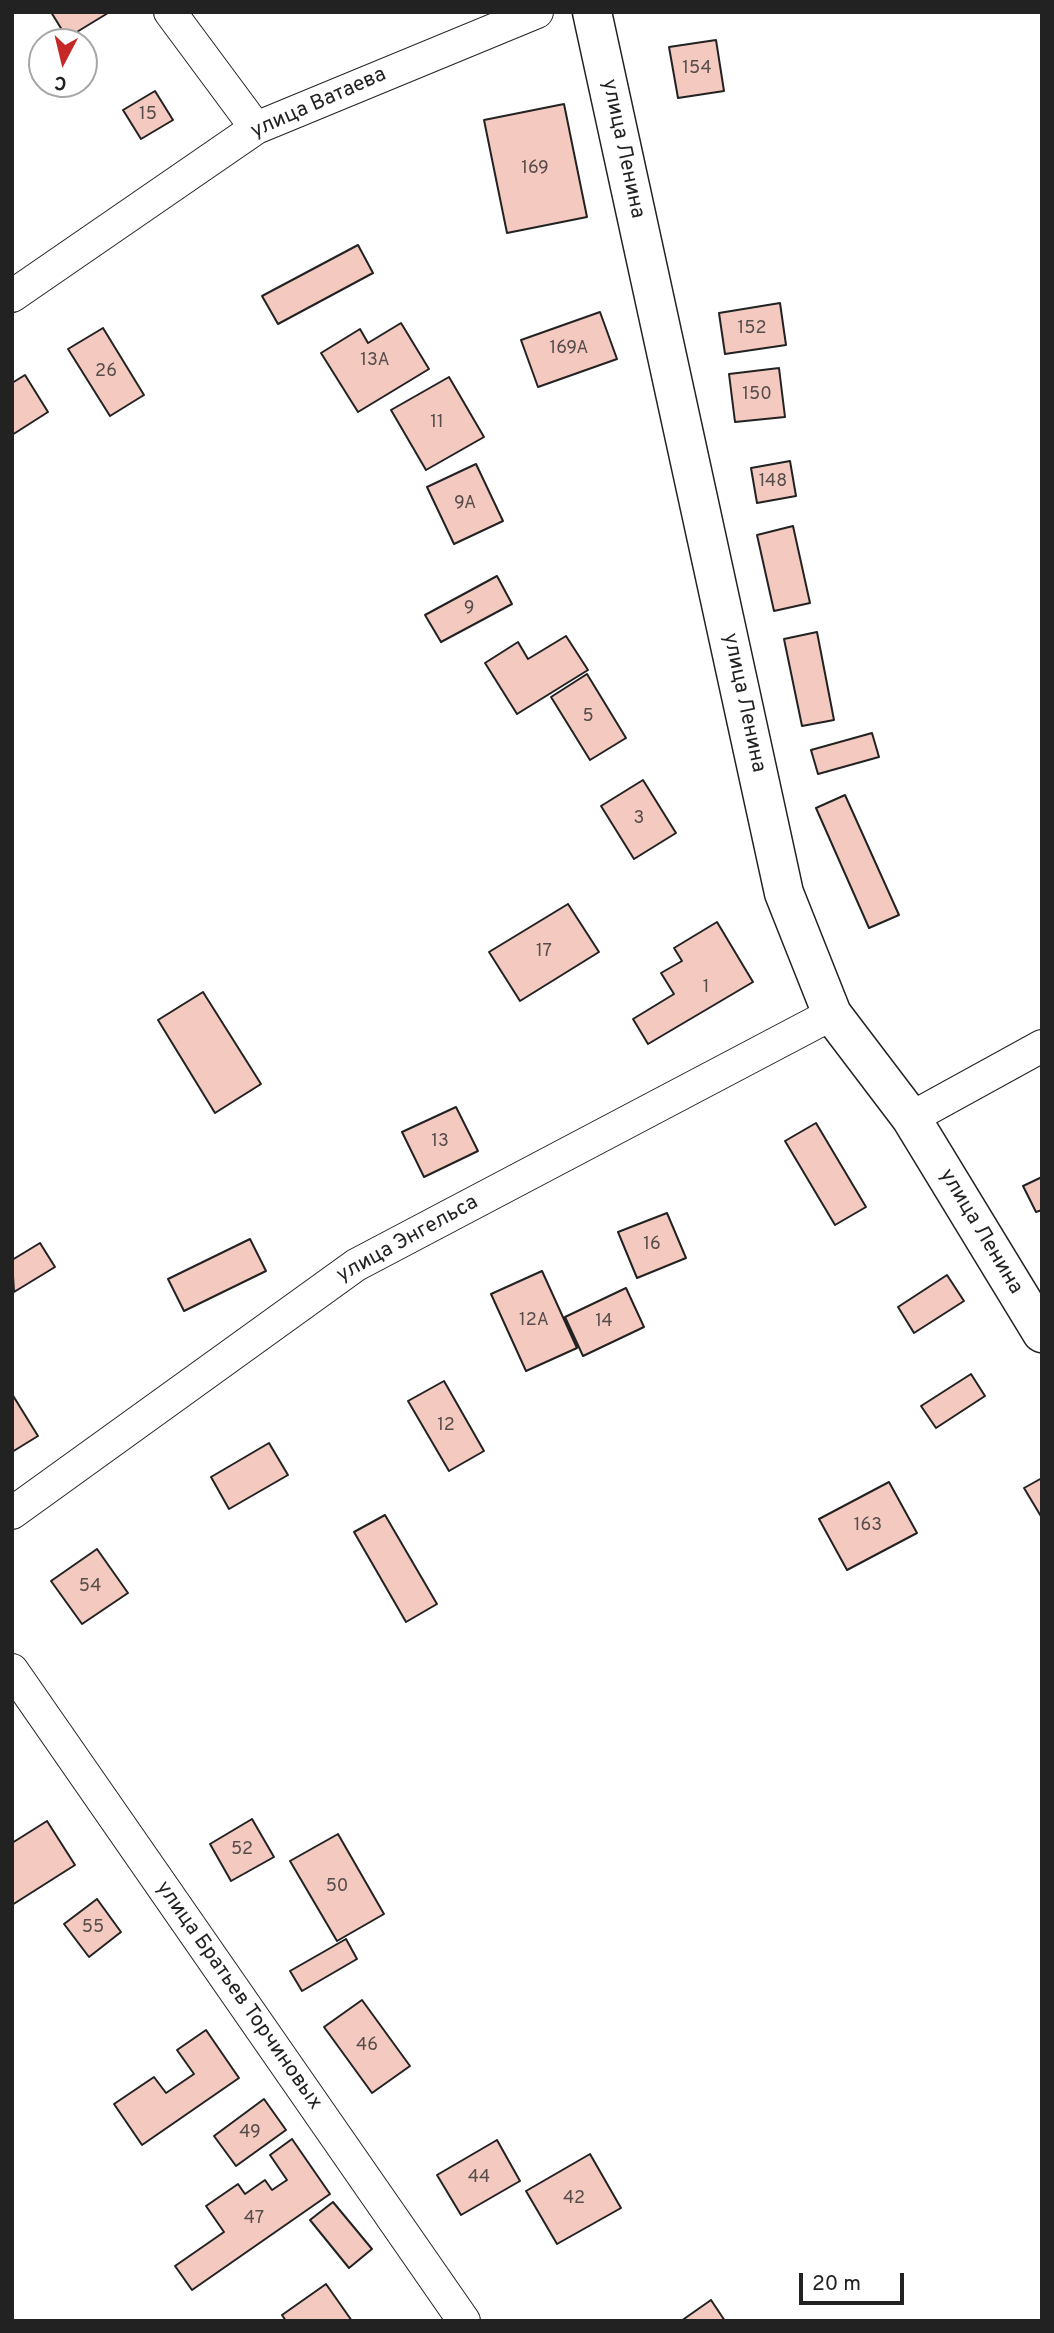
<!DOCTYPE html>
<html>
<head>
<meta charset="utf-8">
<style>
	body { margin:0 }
	#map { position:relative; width:1054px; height:2333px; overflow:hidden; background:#fff; font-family:Overpass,sans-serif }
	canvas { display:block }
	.frame { position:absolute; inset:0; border:14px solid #222; pointer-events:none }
	.north { position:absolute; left:28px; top:28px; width:70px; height:70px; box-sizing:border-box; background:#fff; border:2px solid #a7a7a7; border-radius:50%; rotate:187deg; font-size:19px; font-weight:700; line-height:28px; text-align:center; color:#222 }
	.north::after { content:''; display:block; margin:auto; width:24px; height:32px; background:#c62828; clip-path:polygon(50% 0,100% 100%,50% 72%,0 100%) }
	.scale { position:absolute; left:799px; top:2273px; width:105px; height:32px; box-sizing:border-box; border:4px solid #222; border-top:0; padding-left:9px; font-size:21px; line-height:24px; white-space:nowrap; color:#222; -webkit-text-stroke:5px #fff; paint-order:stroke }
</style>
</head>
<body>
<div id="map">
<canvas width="1054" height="2333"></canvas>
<div class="frame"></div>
<div class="north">С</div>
<div class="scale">20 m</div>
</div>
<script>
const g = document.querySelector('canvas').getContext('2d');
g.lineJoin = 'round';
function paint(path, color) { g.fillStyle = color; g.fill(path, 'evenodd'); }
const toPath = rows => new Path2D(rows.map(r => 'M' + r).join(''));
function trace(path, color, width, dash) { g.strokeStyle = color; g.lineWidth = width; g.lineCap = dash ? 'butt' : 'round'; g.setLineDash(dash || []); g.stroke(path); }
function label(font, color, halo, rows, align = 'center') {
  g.font = font + ' Overpass,sans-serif'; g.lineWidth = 5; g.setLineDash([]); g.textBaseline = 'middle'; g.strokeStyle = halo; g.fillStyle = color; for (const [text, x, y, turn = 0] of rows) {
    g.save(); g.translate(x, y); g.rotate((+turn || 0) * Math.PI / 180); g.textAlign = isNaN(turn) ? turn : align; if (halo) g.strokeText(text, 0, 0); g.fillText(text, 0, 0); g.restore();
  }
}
const building = toPath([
	[51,12,107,12,108,13,67,38,51,12],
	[716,40,724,91,678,98,669,47,716,40],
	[155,91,173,120,141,139,123,110,155,91],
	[564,104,587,217,507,233,484,120,564,104],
	[358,245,373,273,278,324,262,296,358,245],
	[780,303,786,345,725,354,719,313,780,303],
	[600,312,617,359,538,387,521,340,600,312],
	[401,323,429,369,358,412,321,353,360,329,368,343,401,323],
	[103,328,144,395,110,416,68,349,103,328],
	[779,368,785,417,735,422,729,374,779,368],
	[25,375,48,412,12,435,12,383,25,375],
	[449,377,484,437,426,470,391,410,449,377],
	[790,461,796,496,757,503,751,468,790,461],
	[476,464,503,521,454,544,427,487,476,464],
	[793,526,810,603,774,611,757,535,793,526],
	[497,576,512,604,441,642,425,615,497,576],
	[817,632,834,720,802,726,784,639,817,632],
	[566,636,588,670,517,714,485,663,518,642,528,659,566,636],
	[587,674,626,738,590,760,551,697,587,674],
	[872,733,879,757,818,774,811,750,872,733],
	[643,780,676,833,634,859,601,806,643,780],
	[845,795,899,915,869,928,816,808,845,795],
	[568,904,599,952,520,1001,489,952,568,904],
	[717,922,753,982,648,1044,633,1019,674,994,661,973,682,961,674,948,717,922],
	[203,992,261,1084,215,1113,158,1020,203,992],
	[456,1107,478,1151,424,1177,402,1132,456,1107],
	[816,1123,866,1207,835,1225,785,1141,816,1123],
	[1042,1177,1042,1210,1036,1212,1023,1186,1042,1177],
	[667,1213,686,1258,637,1278,618,1232,667,1213],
	[250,1239,266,1271,184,1311,168,1279,250,1239],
	[40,1243,55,1267,14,1292,12,1260,40,1243],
	[542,1271,577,1348,526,1371,491,1294,542,1271],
	[947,1275,964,1301,914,1333,898,1307,947,1275],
	[626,1288,644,1327,583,1356,565,1317,626,1288],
	[971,1374,985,1396,936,1428,921,1406,971,1374],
	[444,1381,484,1451,449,1471,408,1401,444,1381],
	[12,1394,38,1436,12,1452,12,1394],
	[269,1443,288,1475,229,1509,211,1477,269,1443],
	[1042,1478,1042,1518,1024,1488,1042,1478],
	[889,1482,917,1533,847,1570,819,1519,889,1482],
	[385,1515,437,1604,406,1622,354,1532,385,1515],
	[97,1549,128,1593,82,1624,51,1581,97,1549],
	[252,1819,274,1857,231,1881,210,1844,252,1819],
	[47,1821,75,1865,12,1905,12,1843,47,1821],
	[338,1834,384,1914,337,1941,290,1861,338,1834],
	[97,1899,121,1932,89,1957,64,1924,97,1899],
	[346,1939,357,1959,302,1991,290,1971,346,1939],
	[362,2000,410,2066,372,2093,324,2027,362,2000],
	[206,2030,239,2078,142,2145,114,2104,154,2077,166,2093,194,2074,177,2050,206,2030],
	[264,2099,286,2130,236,2166,214,2136,264,2099],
	[292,2139,330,2194,192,2290,175,2266,224,2232,206,2206,238,2184,245,2194,265,2180,272,2190,287,2180,270,2155,292,2139],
	[497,2140,520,2181,461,2215,437,2175,497,2140],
	[590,2154,621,2208,557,2244,526,2191,590,2154],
	[333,2202,372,2249,349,2268,310,2220,333,2202],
	[326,2284,352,2321,286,2321,282,2315,326,2284],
	[711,2300,725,2321,681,2321,711,2300]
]);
paint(building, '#f3c9c0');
trace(building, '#222', 2);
const minor = toPath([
	[170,12,256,128],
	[12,296,256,128,537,12],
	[911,1118,1042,1046],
	[12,1513,356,1265,832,1014],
	[12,1670,464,2321]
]);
const tertiary = toPath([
	[592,12,784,893,832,1014,911,1118,1042,1333]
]);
trace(minor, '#222', 34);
trace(tertiary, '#222', 41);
trace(minor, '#fff', 32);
trace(tertiary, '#fff', 38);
label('18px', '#564c4a', null, [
	["154",697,69],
	["15",148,115],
	["169",535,169],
	["152",752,329],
	["169А",569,349],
	["13А",375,361],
	["26",106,372],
	["150",757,395],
	["11",437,423],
	["148",773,482],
	["9А",465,504],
	["9",469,609],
	["5",588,717],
	["3",639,819],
	["17",544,952],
	["1",706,988],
	["13",440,1142],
	["16",652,1245],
	["12А",534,1321],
	["14",604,1322],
	["12",446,1426],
	["163",868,1526],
	["54",90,1587],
	["52",242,1850],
	["50",337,1887],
	["55",93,1928],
	["46",367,2046],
	["49",250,2133],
	["44",479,2178],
	["42",574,2199],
	["47",254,2219]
]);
label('21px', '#222', '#fff', [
	["улица Ватаева",319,104,-24],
	["улица Ленина",622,149,78],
	["улица Ленина",743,703,78],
	["улица Ленина",980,1232,59],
	["улица Энгельса",408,1240,-29],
	["улица Братьев Торчиновых",238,1996,55]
]);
</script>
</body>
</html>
